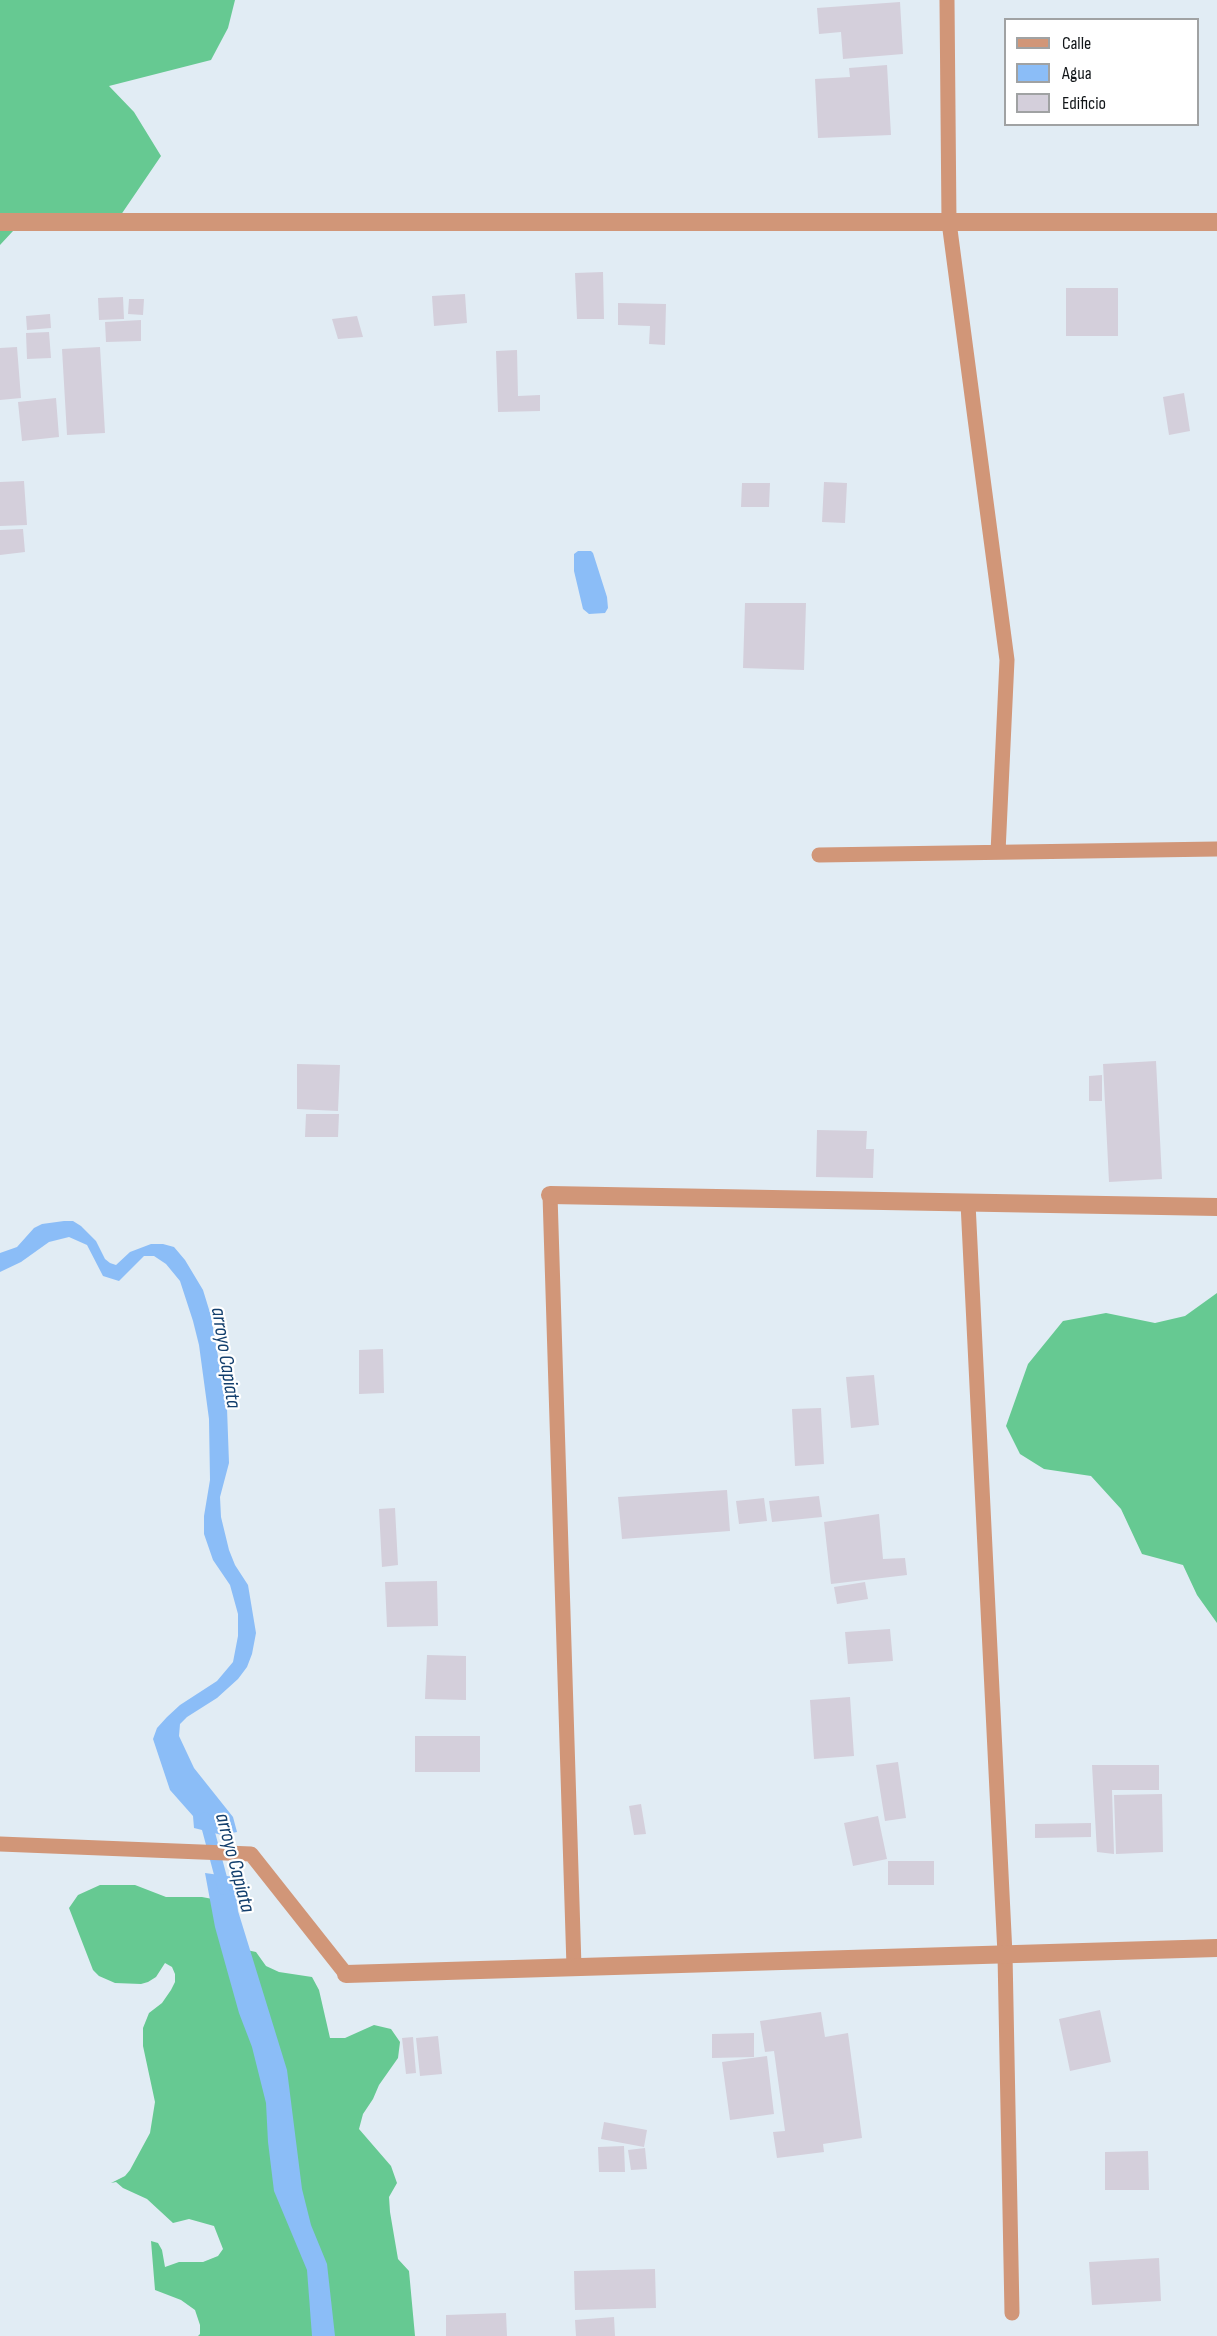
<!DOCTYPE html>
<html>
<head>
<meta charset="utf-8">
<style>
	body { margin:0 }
	#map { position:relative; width:1217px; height:2336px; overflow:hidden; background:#e1ecf4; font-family:"Sofia Sans Condensed",sans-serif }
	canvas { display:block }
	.legend { position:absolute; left:1004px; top:18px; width:195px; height:108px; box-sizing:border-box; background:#fff; border:2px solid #a0a2a3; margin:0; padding:8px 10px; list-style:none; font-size:18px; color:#121619 }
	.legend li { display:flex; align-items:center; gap:12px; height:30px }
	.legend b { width:30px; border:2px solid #a0a2a3 }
</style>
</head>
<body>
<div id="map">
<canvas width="1217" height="2336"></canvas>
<ul class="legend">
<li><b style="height:8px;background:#d19678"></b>Calle</li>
<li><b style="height:16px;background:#8bbdf7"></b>Agua</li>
<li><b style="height:16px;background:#d4cfdb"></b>Edificio</li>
</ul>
</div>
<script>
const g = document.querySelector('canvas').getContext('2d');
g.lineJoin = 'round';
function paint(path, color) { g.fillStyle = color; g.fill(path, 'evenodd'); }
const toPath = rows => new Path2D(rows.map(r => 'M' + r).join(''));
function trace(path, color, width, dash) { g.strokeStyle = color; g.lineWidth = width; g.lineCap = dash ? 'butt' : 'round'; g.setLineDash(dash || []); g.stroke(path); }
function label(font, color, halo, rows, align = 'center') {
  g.font = font + ' "Sofia Sans Condensed",sans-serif'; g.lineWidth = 4.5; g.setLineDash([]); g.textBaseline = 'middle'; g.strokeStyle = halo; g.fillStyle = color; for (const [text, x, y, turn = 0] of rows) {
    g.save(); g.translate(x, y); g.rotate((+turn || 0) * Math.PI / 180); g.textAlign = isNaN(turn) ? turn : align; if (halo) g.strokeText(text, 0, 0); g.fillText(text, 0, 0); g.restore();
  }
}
paint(toPath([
	[0,0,235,0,228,28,211,60,109,86,134,112,161,156,112,228,13,231,0,245],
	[1217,1293,1217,1623,1197,1595,1183,1565,1142,1554,1121,1509,1091,1476,1044,1469,1020,1454,1006,1426,1028,1364,1063,1321,1106,1313,1155,1323,1185,1316],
	[100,1885,135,1885,166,1897,202,1897,218,1900,242,1949,256,1952,266,1966,279,1972,312,1977,319,1990,330,2038,345,2038,374,2025,391,2029,400,2042,398,2058,379,2085,373,2099,363,2114,359,2129,391,2166,397,2183,389,2197,390,2212,398,2259,409,2271,415,2336,198,2336,200,2334,200,2325,195,2310,181,2300,155,2290,151,2241,158,2243,162,2250,165,2267,179,2262,203,2262,218,2256,223,2249,214,2226,189,2219,173,2223,147,2199,123,2188,116,2182,111,2183,125,2176,130,2170,150,2133,155,2102,143,2046,143,2028,149,2013,162,2003,171,1990,175,1982,175,1974,172,1967,165,1963,156,1977,148,1982,141,1984,115,1983,99,1976,93,1970,69,1908,78,1895]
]), '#66c992');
paint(toPath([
	[578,551,591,551,593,553,607,597,608,608,605,613,589,614,583,609,574,571,574,554],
	[64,1221,73,1221,81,1226,96,1241,105,1259,110,1263,116,1265,130,1252,151,1244,163,1244,174,1247,185,1260,203,1290,211,1316,227,1408,229,1463,220,1497,221,1517,229,1550,235,1565,248,1585,256,1633,252,1654,247,1667,238,1679,217,1698,187,1717,180,1724,179,1736,194,1768,233,1817,237,1832,222,1835,194,1828,193,1816,170,1790,153,1739,157,1728,167,1717,180,1705,217,1681,233,1662,238,1636,238,1614,230,1585,213,1560,204,1534,204,1516,210,1480,209,1419,199,1345,193,1321,180,1281,166,1264,154,1256,144,1256,119,1281,103,1276,87,1245,69,1237,49,1242,21,1262,0,1272,0,1253,17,1247,34,1228,42,1224],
	[205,1873,234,1877,238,1911,287,2070,302,2189,311,2225,327,2264,335,2336,312,2336,307,2270,274,2191,268,2142,266,2103,252,2047,239,2013,215,1927]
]), '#8bbdf7');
trace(toPath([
	[205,1818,224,1889]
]), '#8bbdf7', 12);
paint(toPath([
	[900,2,903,54,843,59,841,32,819,34,817,8],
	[887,65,891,135,818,138,815,79,850,77,849,68],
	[603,272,604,319,577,319,575,273],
	[1066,288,1118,288,1118,336,1066,336],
	[465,294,467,323,434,326,432,296],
	[123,297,124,319,99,320,98,298],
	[129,299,144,299,143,315,128,314],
	[618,303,666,304,665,345,649,344,650,326,618,325],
	[50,314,51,328,27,330,26,316],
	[357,316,363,337,338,339,332,319],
	[141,320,141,341,106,342,105,322],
	[49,332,51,358,27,359,26,333],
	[17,347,21,398,0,400,0,348],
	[100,347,105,433,67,435,62,349],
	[517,350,518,396,540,395,540,411,498,412,496,351],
	[1184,393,1190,431,1169,435,1163,397],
	[56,398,59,437,22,441,18,402],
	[24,481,27,525,0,526,0,482],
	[824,482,847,483,845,523,822,522],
	[742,483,770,483,769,507,741,507],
	[23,529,25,552,0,555,0,530],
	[745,603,806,603,804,670,743,668],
	[1156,1061,1162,1179,1109,1182,1103,1064],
	[297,1064,340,1065,338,1111,297,1109],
	[1102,1075,1102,1101,1089,1101,1089,1076],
	[306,1114,339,1114,338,1137,305,1137],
	[817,1130,867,1131,866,1149,874,1149,873,1178,816,1177],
	[383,1349,384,1393,359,1394,359,1350],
	[874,1375,879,1425,851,1428,846,1377],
	[821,1408,824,1464,795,1466,792,1409],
	[727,1490,730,1531,622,1539,618,1497],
	[819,1496,822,1517,772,1522,769,1501],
	[764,1498,767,1521,739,1524,736,1501],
	[395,1508,398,1565,382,1567,379,1509],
	[879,1514,883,1559,905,1558,907,1575,831,1584,824,1522],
	[437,1581,438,1626,387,1627,385,1582],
	[865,1582,868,1599,837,1604,834,1587],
	[890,1629,893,1661,848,1664,845,1632],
	[427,1655,466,1656,466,1700,425,1699],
	[850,1697,854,1756,814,1759,810,1700],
	[415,1736,480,1736,480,1772,415,1772],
	[898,1762,906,1818,885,1821,876,1765],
	[1092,1765,1159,1765,1159,1790,1112,1790,1114,1854,1097,1852],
	[1162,1794,1163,1852,1116,1854,1114,1795],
	[641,1804,646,1834,634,1835,629,1806],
	[878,1816,887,1859,853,1866,844,1823],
	[1091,1823,1091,1837,1035,1838,1035,1824],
	[888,1861,934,1861,934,1885,888,1885],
	[1100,2010,1111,2062,1070,2071,1059,2019],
	[821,2012,825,2037,848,2033,862,2138,823,2144,824,2152,777,2158,773,2132,785,2131,774,2051,765,2052,760,2021],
	[754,2033,754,2057,712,2058,712,2034],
	[438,2036,442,2074,420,2076,416,2038],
	[413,2037,416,2073,406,2074,402,2038],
	[767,2056,774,2114,730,2120,722,2062],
	[604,2122,647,2130,644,2147,601,2139],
	[624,2146,625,2172,599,2172,598,2147],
	[645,2148,647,2169,631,2170,628,2150],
	[1148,2151,1149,2190,1105,2190,1105,2152],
	[1159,2258,1161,2301,1092,2305,1089,2262],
	[655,2269,656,2308,575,2310,574,2271],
	[506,2313,507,2336,446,2336,446,2315],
	[614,2317,615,2336,576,2336,575,2320]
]), '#d4cfdb');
trace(toPath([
	[947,0,949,222,1007,660,998,852],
	[819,855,1217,849],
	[550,1195,574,1967],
	[968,1203,1005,1954,1012,2313],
	[0,1844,251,1854,346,1974]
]), '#d19678', 15);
trace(toPath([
	[0,222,1217,222],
	[550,1195,1217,1207],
	[346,1974,1217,1948]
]), '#d19678', 18);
label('italic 21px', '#133f6d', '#fff', [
	["arroyo Capiata",225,1358,81],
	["arroyo Capiata",234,1863,75]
]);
</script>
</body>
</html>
